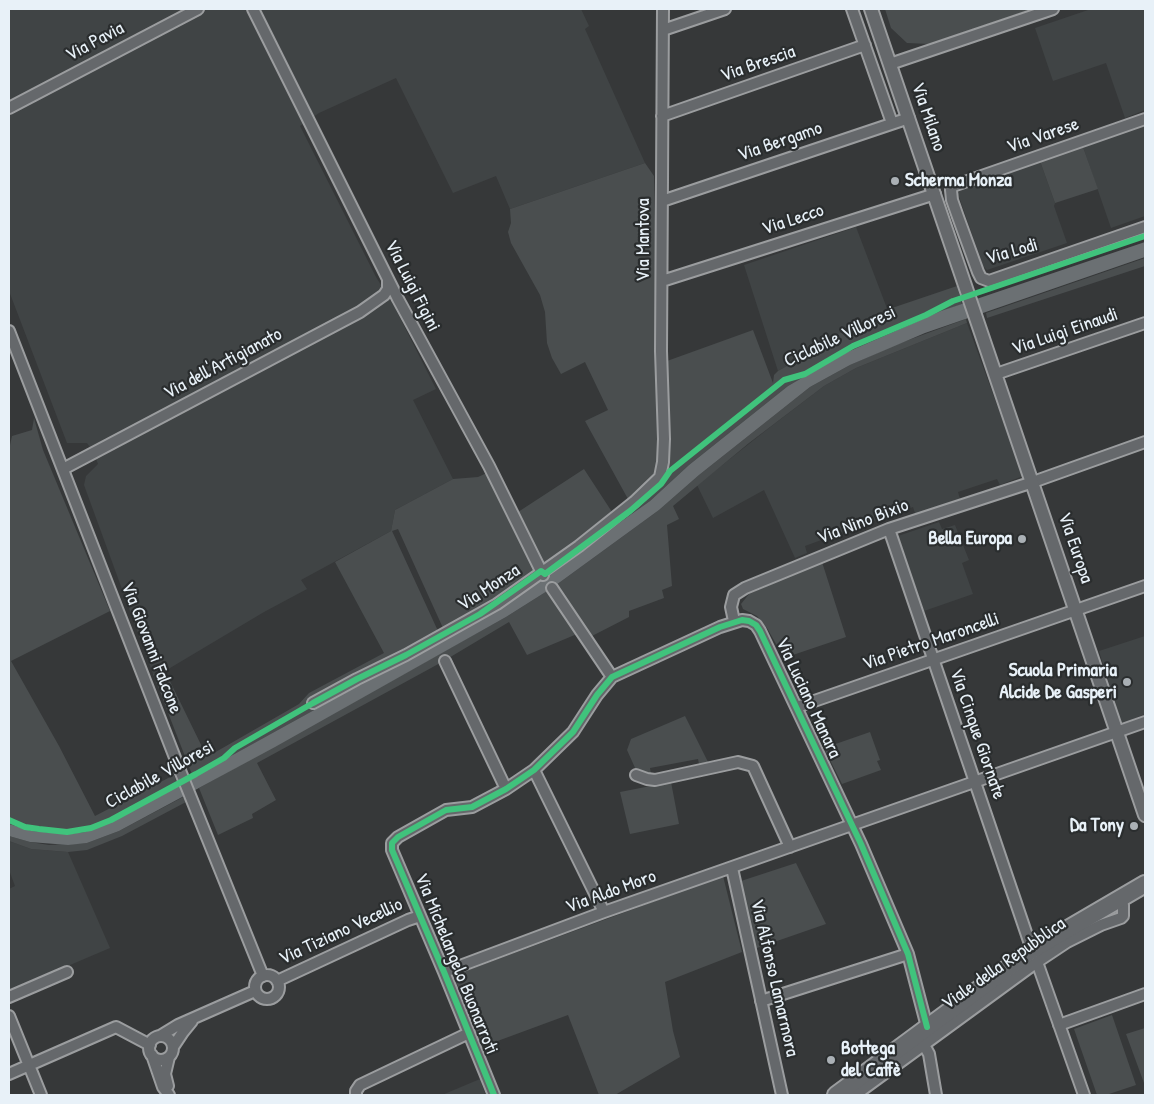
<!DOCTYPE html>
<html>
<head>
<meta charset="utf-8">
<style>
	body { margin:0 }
	#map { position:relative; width:1154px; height:1104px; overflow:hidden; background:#363839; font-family:"Patrick Hand",sans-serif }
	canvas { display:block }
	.frame { position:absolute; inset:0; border:10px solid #e8f1f8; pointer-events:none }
</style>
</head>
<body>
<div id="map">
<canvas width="1154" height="1104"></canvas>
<div class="frame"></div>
</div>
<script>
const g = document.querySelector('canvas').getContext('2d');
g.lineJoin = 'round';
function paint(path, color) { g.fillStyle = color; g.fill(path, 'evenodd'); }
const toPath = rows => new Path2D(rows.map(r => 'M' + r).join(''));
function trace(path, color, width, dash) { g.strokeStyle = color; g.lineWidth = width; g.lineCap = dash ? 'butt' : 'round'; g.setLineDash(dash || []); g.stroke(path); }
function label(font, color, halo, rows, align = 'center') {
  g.font = font + ' "Patrick Hand",sans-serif'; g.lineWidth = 4.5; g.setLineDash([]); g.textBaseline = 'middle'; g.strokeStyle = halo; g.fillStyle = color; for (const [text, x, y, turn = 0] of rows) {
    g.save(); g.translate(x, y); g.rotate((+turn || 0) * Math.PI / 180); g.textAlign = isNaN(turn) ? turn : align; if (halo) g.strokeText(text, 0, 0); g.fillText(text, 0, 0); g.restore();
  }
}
paint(toPath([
	[9,9,581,9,589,26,585,29,645,163,510,209,496,176,453,193,396,78,319,113,300,126,376,277,394,306,436,389,413,400,453,479,395,510,391,531,301,580,307,589,264,612,165,671,153,674,84,485,86,476,98,464,94,453,87,443,67,443,9,291],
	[1091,9,1145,9,1145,110,1125,118,1106,63,1053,81,1035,28],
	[1145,125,1145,216,1111,228,1083,147],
	[1040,161,1055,203,1054,206,1067,243,987,270,983,266,958,194,961,188],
	[856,227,888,311,813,346,811,352,778,371,744,265],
	[967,323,1023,476,1000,485,997,479,958,492,960,499,916,516,913,507,854,528,805,546,807,553,795,558,764,490,713,518,697,485,769,428,824,386,856,368],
	[939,522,942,529,955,525,969,560,962,563,973,594,924,611,898,536],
	[1145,636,1145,714,1121,724,1099,651],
	[9,841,31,849,68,852,110,948,9,991,9,889,15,886,9,870],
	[480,1079,485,1093,483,1095,442,1095]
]), '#404445');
paint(toPath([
	[885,9,1032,9,930,44,907,43,891,28],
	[1083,147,1098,189,1055,203,1040,161],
	[645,163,654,176,660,438,656,476,669,462,667,361,753,330,773,383,774,375,778,371,811,352,813,346,892,308,957,286,962,304,920,320,843,354,788,386,689,465,650,501,499,608,193,777,153,674,165,671,207,757,299,704,309,693,384,653,335,562,391,531,395,510,453,479,478,477,489,472,515,514,584,469,612,512,628,499,585,421,608,410,585,362,561,374,552,358,547,343,545,312,540,295,511,243,508,232,511,223,510,209],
	[398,529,443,628,438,631,392,531],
	[1145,258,1145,266,987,318,986,313],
	[966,319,967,323,856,368,824,386,749,443,673,506,679,519,667,525,672,586,662,590,664,598,629,611,629,617,590,637,558,590,551,596,577,634,527,655,509,622,442,662,257,763,276,800,252,814,253,818,218,835,199,788,506,617,552,588,659,510,699,475,810,387,850,365,895,345],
	[34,418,43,450,110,611,11,661,59,746,95,816,174,775,178,786,99,827,85,832,68,834,32,831,9,824,9,450,12,436,32,430],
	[822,562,846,637,784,658,767,628,757,616,743,609,741,604,749,594],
	[685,716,708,762,699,764,698,759,650,768,651,774,644,774,636,770,627,750,631,739],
	[870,732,880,760,877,761,881,770,842,784,824,748],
	[671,782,679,824,630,834,620,792],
	[183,797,186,802,122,836,87,850,68,852,31,849,9,841,9,836,30,842,49,845,87,843,119,831],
	[796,863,826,924,754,949,741,881],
	[723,876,742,952,665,982,673,1031,680,1057,615,1095,599,1095,568,1015,484,1046,455,979,458,974],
	[1112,1015,1136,1085,1106,1095,1097,1095,1074,1029],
	[1145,1028,1145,1083,1144,1083,1126,1034]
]), '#4a4e4f');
paint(toPath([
	[1145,242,1145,257,925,333,850,365,810,387,699,475,659,510,552,588,506,617,275,747,119,831,87,843,68,845,30,842,9,836,9,824,32,831,68,834,85,832,113,821,499,608,650,501,689,465,788,386,843,354,941,311]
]), '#6b7073');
const minor = toPath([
	[253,9,398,299,489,466,543,575],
	[852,9,892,123],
	[663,30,725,9],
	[890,64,1053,9],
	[9,108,198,9],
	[662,116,865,45],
	[1145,119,953,186,951,190,952,200,958,217,978,272,981,278,989,281,1145,227],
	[662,201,909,118],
	[662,281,935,194],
	[9,331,179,768,263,976],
	[996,374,1145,323],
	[63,469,360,312,384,295,388,289,388,280],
	[889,529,1032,950],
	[552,588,612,677],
	[734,621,731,607,734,595,745,588,889,529,1033,482,1145,442],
	[445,661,506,789],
	[313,703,357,679,406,655,497,604,579,546,634,502,660,477,663,462,664,439,661,351,663,9],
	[797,707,1145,586],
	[534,770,604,912],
	[636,775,647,779,655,780,738,762,753,766,790,847],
	[732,868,782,1095],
	[1037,962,1084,1095],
	[444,972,604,912,1145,722],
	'255 987a12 12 0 1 1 24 0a12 12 0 1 1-24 0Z',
	[277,981,408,920,420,916],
	[9,997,67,972],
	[761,1001,908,954],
	[9,1016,41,1095],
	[1059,1025,1145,994],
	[160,1036,178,1025,255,991],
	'149 1048a12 12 0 1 1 24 0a12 12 0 1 1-24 0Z',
	[924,1045,929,1054,936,1095],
	[173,1047,183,1032,192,1021],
	[152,1055,163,1087,169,1095],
	[9,1074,116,1027,150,1045],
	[168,1086,165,1074,169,1057],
	[356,1095,356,1091,360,1085,469,1033],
	[494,1095,444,972,392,850,392,843,398,837,446,810,472,807,506,789,534,770,573,732,597,695,612,677,720,627,742,620,749,621,756,625,760,631,861,844,908,954,927,1027],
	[855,1095,1037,962,1067,942,1101,925,1121,918,1123,916,1123,905]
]);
const tertiary = toPath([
	[871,9,1145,815]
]);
const primary = toPath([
	[836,1095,1032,950,1145,884]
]);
trace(minor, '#9b9d9f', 14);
trace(tertiary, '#9b9d9f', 16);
trace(primary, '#9b9d9f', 20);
trace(minor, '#65686b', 10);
trace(tertiary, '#65686b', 12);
trace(primary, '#65686b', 16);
trace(toPath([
	[9,820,25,827,39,829,67,832,91,828,111,820,196,774,224,758,235,748,313,703,357,679,406,655,480,614,541,571,545,574,630,511,661,484,670,471,784,380,805,374,853,346,926,315,953,301,1145,236],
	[494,1095,444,972,392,850,392,843,398,837,446,810,472,807,506,789,534,770,573,732,597,695,612,677,720,627,742,620,749,621,756,625,760,631,861,844,908,954,927,1027]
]), '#40c37c', 6);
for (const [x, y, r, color] of [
	[895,181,5,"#aab0b5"],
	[1022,539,5,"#aab0b5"],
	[1127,682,5,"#aab0b5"],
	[1134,826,5,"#aab0b5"],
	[831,1060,5,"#aab0b5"]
]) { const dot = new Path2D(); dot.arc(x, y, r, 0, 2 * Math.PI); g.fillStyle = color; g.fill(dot); trace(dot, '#2a2d2e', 2); }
label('19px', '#e8f1f8', '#2a2d2e', [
	["Via Pavia",95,42,-28],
	["Via Brescia",758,64,-19],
	["Via Milano",928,117,71],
	["Via Varese",1043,136,-19],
	["Via Bergamo",780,142,-19],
	["Via Lecco",793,220,-18],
	["Via Mantova",644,240,-90],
	["Via Lodi",1012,252,-16],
	["Via Luigi Figini",412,286,63],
	["Via Luigi Einaudi",1065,332,-19],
	["Ciclabile Villoresi",840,337,-25],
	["Via dell'Artigianato",223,364,-28],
	["Via Nino Bixio",863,522,-21],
	["Via Europa",1075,548,71],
	["Via Monza",489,588,-33],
	["Via Pietro Maroncelli",931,642,-19],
	["Via Giovanni Falcone",151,648,69],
	["Via Luciano Manara",808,698,65],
	["Via Cinque Giornate",977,734,71],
	["Ciclabile Villoresi",160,775,-29],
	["Via Aldo Moro",611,892,-20],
	["Via Tiziano Vecellio",341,932,-25],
	["Via Michelangelo Buonarroti",456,964,68],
	["Viale della Repubblica",1004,964,-35],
	["Via Alfonso Lamarmora",774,978,77]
]);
label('bold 19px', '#e8f1f8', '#2a2d2e', [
	["Scherma Monza",905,181,"left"],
	["Bella Europa",1012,539],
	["Scuola Primaria",1117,671],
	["Alcide De Gasperi",1117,693],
	["Da Tony",1124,826],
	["Bottega",841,1049,"left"],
	["del Caffè",841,1071,"left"]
], 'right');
</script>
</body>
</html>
